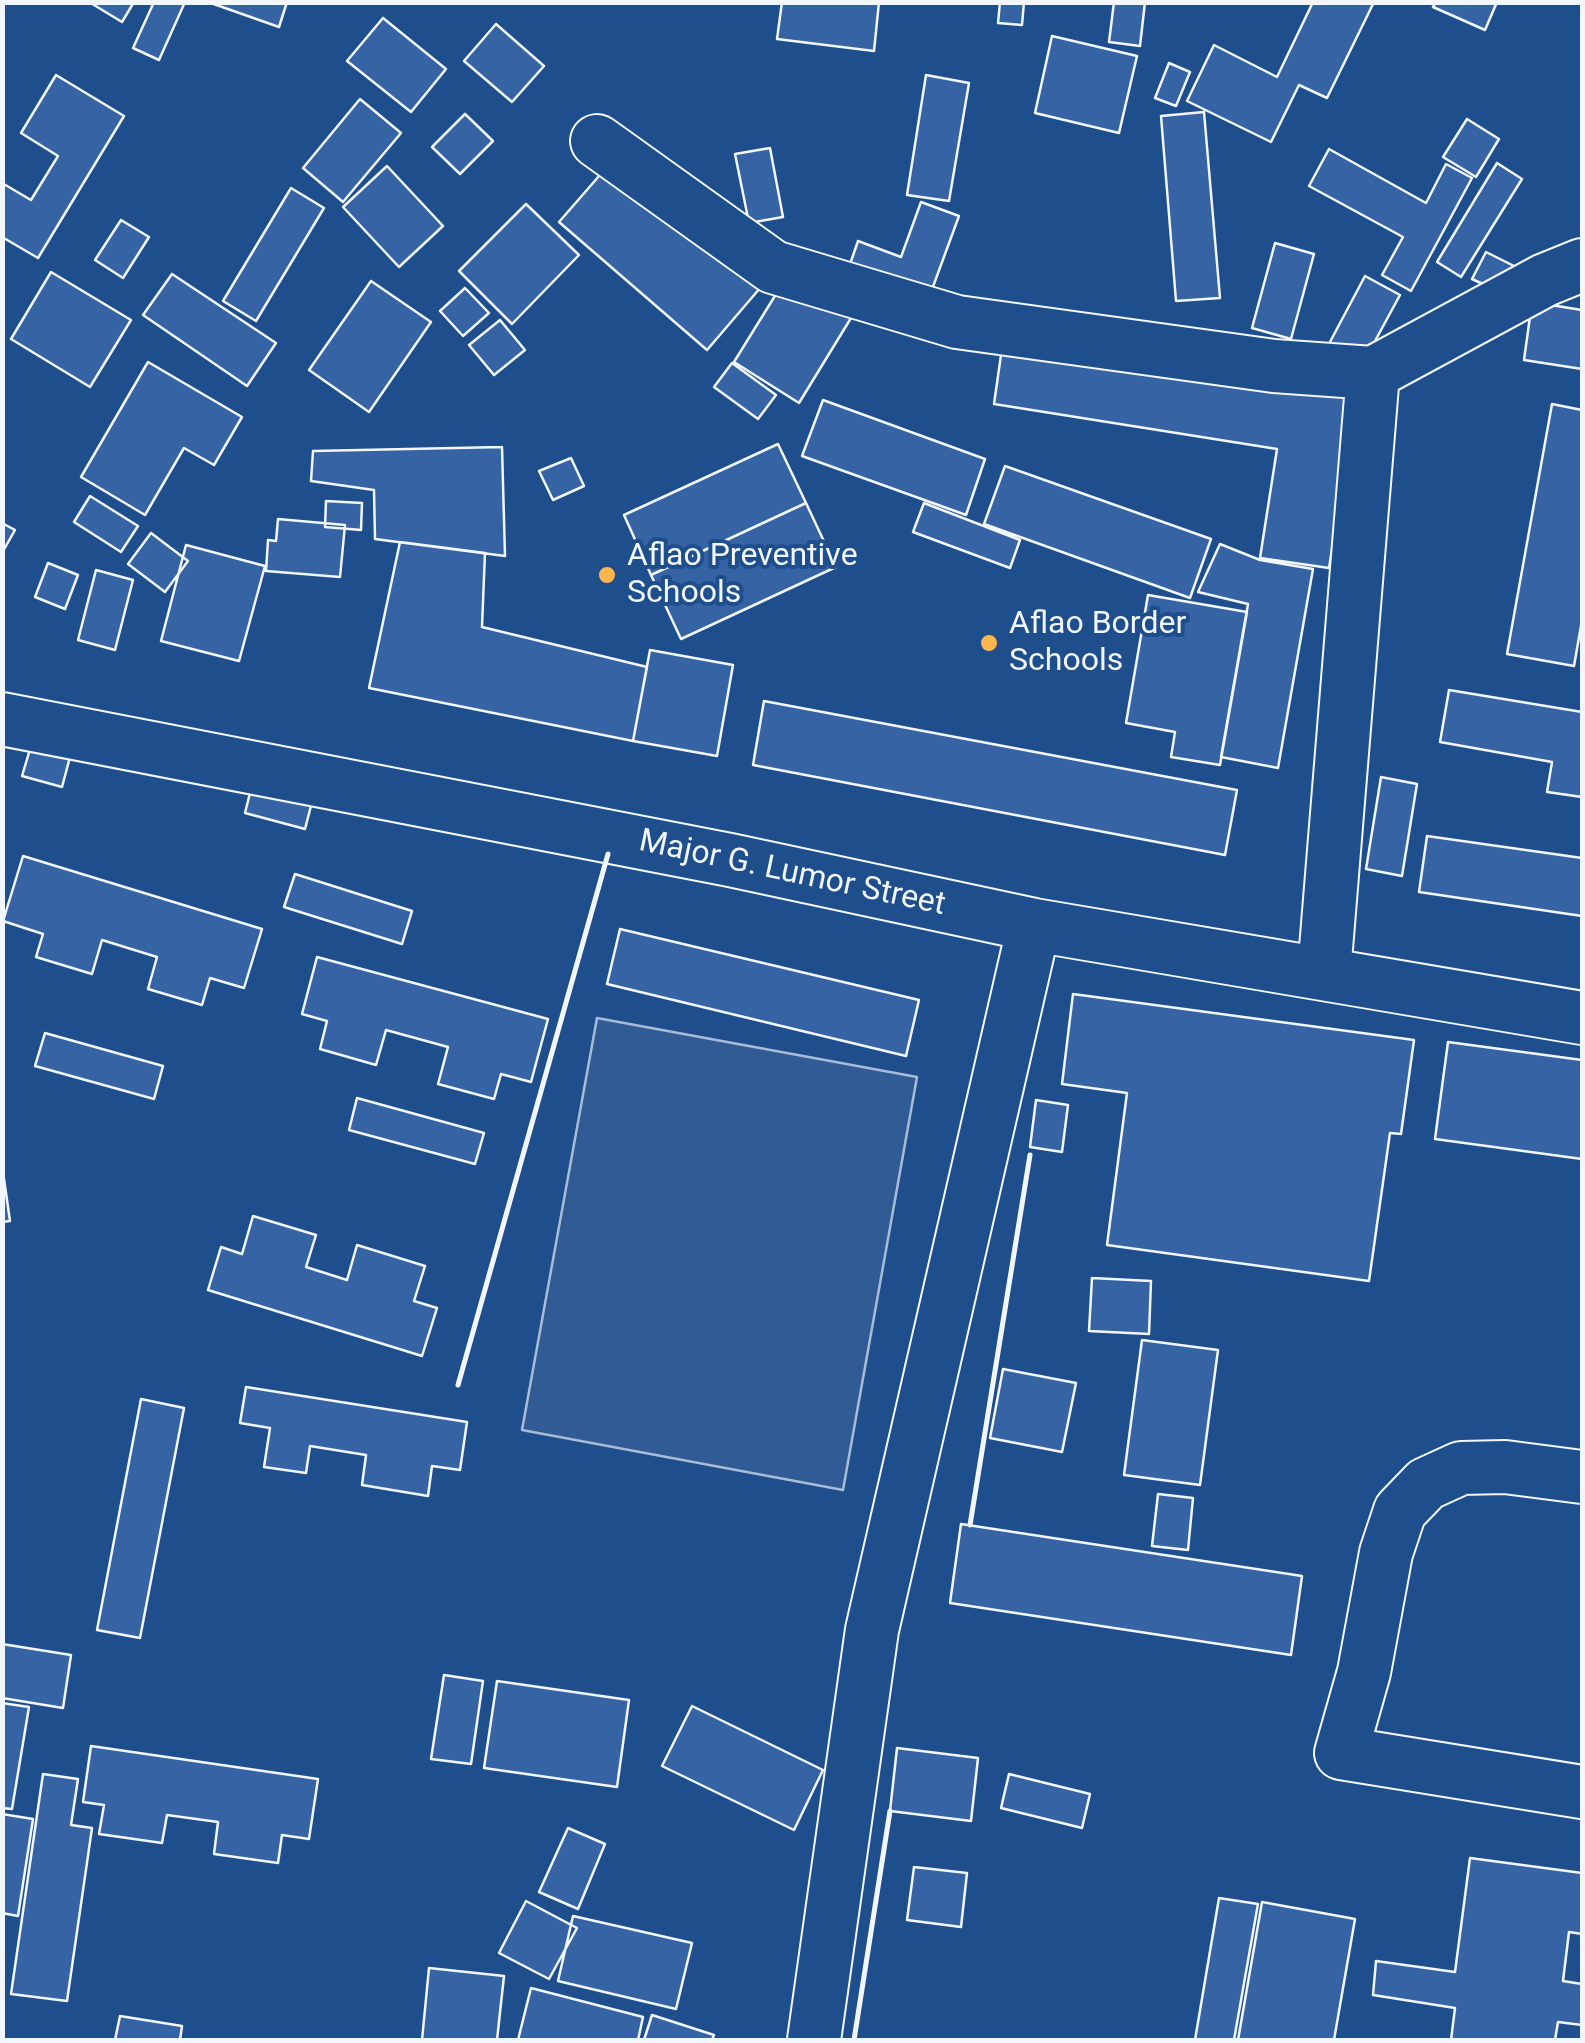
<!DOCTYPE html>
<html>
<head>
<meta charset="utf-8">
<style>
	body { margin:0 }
	#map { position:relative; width:1585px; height:2043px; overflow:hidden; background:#1f4e8c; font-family:Roboto,sans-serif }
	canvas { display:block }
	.frame { position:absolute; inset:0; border:5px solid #f2f6ff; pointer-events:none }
</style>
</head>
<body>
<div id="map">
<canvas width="1585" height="2043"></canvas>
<div class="frame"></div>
</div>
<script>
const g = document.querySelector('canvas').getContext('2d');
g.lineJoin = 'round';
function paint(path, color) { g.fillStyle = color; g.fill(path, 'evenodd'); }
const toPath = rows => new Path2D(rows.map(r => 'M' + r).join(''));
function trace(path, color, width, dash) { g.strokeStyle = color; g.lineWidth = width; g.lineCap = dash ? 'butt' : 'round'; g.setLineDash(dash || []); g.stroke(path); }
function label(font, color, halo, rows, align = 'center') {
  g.font = font + ' Roboto,sans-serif'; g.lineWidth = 8; g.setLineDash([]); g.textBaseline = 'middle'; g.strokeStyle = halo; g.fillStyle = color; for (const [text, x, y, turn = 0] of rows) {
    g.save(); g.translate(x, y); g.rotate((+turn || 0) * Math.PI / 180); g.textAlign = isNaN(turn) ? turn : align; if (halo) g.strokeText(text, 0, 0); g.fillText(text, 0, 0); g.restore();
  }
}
const green = toPath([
	[597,1018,917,1077,843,1490,522,1430,597,1018]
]);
paint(green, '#305b95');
trace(green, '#a8bbd7', 2.5);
const building = toPath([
	[89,2,134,2,122,22,89,2],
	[154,2,185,2,159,60,133,48,154,2],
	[208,2,287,2,279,27,208,2],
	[782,2,879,2,874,51,777,39,782,2],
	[1000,2,1024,2,1022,25,998,23,1000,2],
	[1114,2,1145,2,1140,46,1109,42,1114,2],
	[1313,2,1374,2,1327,98,1299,85,1271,142,1187,101,1214,45,1277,77,1313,2],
	[1436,2,1497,2,1485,30,1433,7,1436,2],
	[383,18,446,69,411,112,347,61,383,18],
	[496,24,544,66,512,102,464,61,496,24],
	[1052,36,1137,56,1119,133,1035,113,1052,36],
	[1169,63,1190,72,1176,106,1155,98,1169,63],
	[56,75,124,116,38,258,2,237,2,183,31,200,58,156,21,133,56,75],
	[926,75,969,83,949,201,907,195,926,75],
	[360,99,401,133,343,202,303,168,360,99],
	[1204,112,1220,298,1176,301,1161,116,1204,112],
	[465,114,493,141,460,174,432,147,465,114],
	[1467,119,1499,139,1476,177,1443,157,1467,119],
	[770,148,783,217,749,223,735,154,770,148],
	[1329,149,1426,203,1446,164,1472,178,1411,291,1382,275,1403,237,1309,186,1329,149],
	[613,160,761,287,707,350,559,222,613,160],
	[1497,163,1522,179,1461,277,1437,262,1497,163],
	[387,166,443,226,399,267,343,207,387,166],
	[291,188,324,208,256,321,223,301,291,188],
	[921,202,959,216,927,303,847,273,858,241,901,257,921,202],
	[526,204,579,255,512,324,459,271,526,204],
	[121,220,149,237,123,278,95,260,121,220],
	[1275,243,1314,254,1291,339,1252,328,1275,243],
	[1486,252,1520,269,1507,295,1472,279,1486,252],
	[51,272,131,320,90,387,11,339,51,272],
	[172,274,276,343,247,386,143,315,172,274],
	[1365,276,1400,295,1356,376,1322,357,1365,276],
	[786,278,851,318,799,403,734,362,786,278],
	[371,281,431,322,369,412,309,370,371,281],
	[465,288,489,313,463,336,440,311,465,288],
	[1532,302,1582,310,1582,369,1524,360,1532,302],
	[500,320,525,350,494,375,469,345,500,320],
	[1003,341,1356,397,1329,568,1260,558,1277,449,994,404,1003,341],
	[148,362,242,417,214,465,184,448,145,515,81,477,148,362],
	[732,363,776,395,758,419,714,387,732,363],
	[823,400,985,459,966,515,802,456,823,400],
	[1552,404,1582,410,1582,620,1574,666,1507,654,1552,404],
	[778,444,806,503,651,575,624,515,778,444],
	[502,447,505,556,375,539,374,490,311,481,313,451,502,447],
	[571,458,584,486,553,500,539,471,571,458],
	[1005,466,1211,539,1190,598,984,524,1005,466],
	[90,496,138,526,121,552,74,522,90,496],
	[326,501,362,503,361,530,325,527,326,501],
	[806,503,836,567,681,639,651,575,806,503],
	[924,503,1020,540,1010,568,913,532,924,503],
	[278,519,345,525,340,577,266,571,268,540,276,541,278,519],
	[2,523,15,530,2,553,2,523],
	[151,533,188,561,165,592,128,564,151,533],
	[400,542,485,553,482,627,647,667,633,741,369,688,400,542],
	[1220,544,1260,560,1313,569,1278,768,1221,757,1248,604,1198,592,1220,544],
	[186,545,265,566,239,661,161,641,186,545],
	[48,563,78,575,65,609,35,597,48,563],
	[96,570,133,580,115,650,78,640,96,570],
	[1148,595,1247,612,1220,765,1171,757,1175,732,1126,723,1148,595],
	[650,650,733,665,717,756,633,741,650,650],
	[1449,690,1582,712,1582,797,1547,792,1552,762,1440,742,1449,690],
	[764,701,1237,790,1225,855,753,765,764,701],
	[31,746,70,757,62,787,22,776,31,746],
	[1381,777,1417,784,1402,876,1366,869,1381,777],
	[253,781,313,798,305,829,245,813,253,781],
	[1427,836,1582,858,1582,916,1419,892,1427,836],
	[23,856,262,929,244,988,210,978,202,1005,148,989,157,957,102,940,92,974,36,957,43,934,3,921,23,856],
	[295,874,412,911,402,944,284,907,295,874],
	[620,929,919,1000,906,1056,607,984,620,929],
	[317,957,548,1019,531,1082,501,1074,494,1099,438,1084,448,1047,386,1030,376,1065,320,1049,327,1021,302,1014,317,957],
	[1073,994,1414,1040,1401,1134,1390,1133,1369,1281,1107,1245,1127,1093,1062,1084,1073,994],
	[45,1033,163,1066,154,1099,35,1066,45,1033],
	[1448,1042,1582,1060,1582,1159,1435,1139,1448,1042],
	[357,1098,484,1133,475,1164,349,1130,357,1098],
	[1036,1100,1068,1105,1062,1152,1030,1147,1036,1100],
	[2,1165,10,1221,2,1222,2,1165],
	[253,1216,316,1235,306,1267,347,1280,357,1245,425,1266,414,1301,437,1308,422,1356,208,1290,221,1247,242,1254,253,1216],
	[1092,1278,1151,1281,1149,1334,1089,1331,1092,1278],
	[1142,1340,1218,1350,1200,1485,1124,1475,1142,1340],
	[1003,1369,1076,1383,1062,1452,990,1438,1003,1369],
	[246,1387,467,1422,460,1470,432,1466,428,1496,362,1485,366,1455,310,1446,306,1473,264,1467,270,1428,240,1423,246,1387],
	[141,1399,184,1408,140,1638,97,1630,141,1399],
	[1158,1494,1193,1498,1188,1550,1152,1546,1158,1494],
	[961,1524,1302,1576,1291,1655,950,1603,961,1524],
	[2,1644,71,1655,63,1708,2,1698,2,1644],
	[444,1675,483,1681,471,1764,431,1759,444,1675],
	[497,1681,629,1700,617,1787,484,1768,497,1681],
	[2,1703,29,1707,12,1809,2,1808,2,1703],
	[692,1706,823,1770,794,1830,662,1766,692,1706],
	[91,1746,318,1779,309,1839,282,1835,278,1863,214,1854,218,1822,167,1815,162,1843,99,1834,104,1805,83,1802,91,1746],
	[897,1748,978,1758,971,1821,890,1811,897,1748],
	[43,1774,78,1779,71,1825,92,1828,67,2001,11,1994,43,1774],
	[1009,1774,1090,1794,1082,1828,1001,1808,1009,1774],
	[2,1814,33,1819,18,1916,2,1913,2,1814],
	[568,1828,605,1844,578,1909,539,1892,568,1828],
	[1470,1858,1582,1873,1582,1934,1569,1932,1563,1981,1582,1984,1582,2025,1558,2022,1555,2040,1451,2040,1455,2008,1373,1995,1376,1961,1455,1972,1470,1858],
	[914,1867,967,1873,961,1927,907,1920,914,1867],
	[1219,1898,1258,1904,1234,2040,1195,2040,1219,1898],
	[526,1901,577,1928,549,1979,499,1953,526,1901],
	[1262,1902,1355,1919,1334,2040,1238,2040,1262,1902],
	[573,1916,692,1943,676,2009,558,1981,573,1916],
	[429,1968,504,1976,497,2040,422,2040,429,1968],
	[531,1988,643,2017,638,2040,518,2040,531,1988],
	[652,2015,714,2035,712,2040,644,2040,652,2015],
	[120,2016,182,2026,180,2040,115,2040,120,2016]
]);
paint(building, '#3563a3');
trace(building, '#f2f6ff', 2.5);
const minor = toPath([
	[597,141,773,267,957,322,1274,366,1373,373,1545,280,1582,265],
	[2,719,730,860,1034,925,1582,1018],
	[1324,973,1373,373],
	[1582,1477,1505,1467,1461,1468,1426,1484,1400,1511,1386,1553,1364,1672,1341,1753,1582,1792],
	[814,2040,872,1630,1034,925]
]);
trace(minor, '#f2f6ff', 56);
trace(minor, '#1f4e8c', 52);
trace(toPath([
	[458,1385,608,854],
	[970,1525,1030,1155],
	[854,2040,890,1811]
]), '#f2f6ff', 5);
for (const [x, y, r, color] of [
	[607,575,10,"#ffb74d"],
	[989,643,10,"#ffb74d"]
]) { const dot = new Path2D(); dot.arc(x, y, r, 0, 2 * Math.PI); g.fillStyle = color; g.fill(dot); trace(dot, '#1f4e8c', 4); }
label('32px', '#f2f6ff', '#1f4e8c', [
	["Aflao Preventive",627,557],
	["Schools",627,594],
	["Aflao Border",1009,625],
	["Schools",1009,662]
], 'left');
label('32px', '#f2f6ff', '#1f4e8c', [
	["Major G. Lumor Street",792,874,12]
]);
</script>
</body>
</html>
